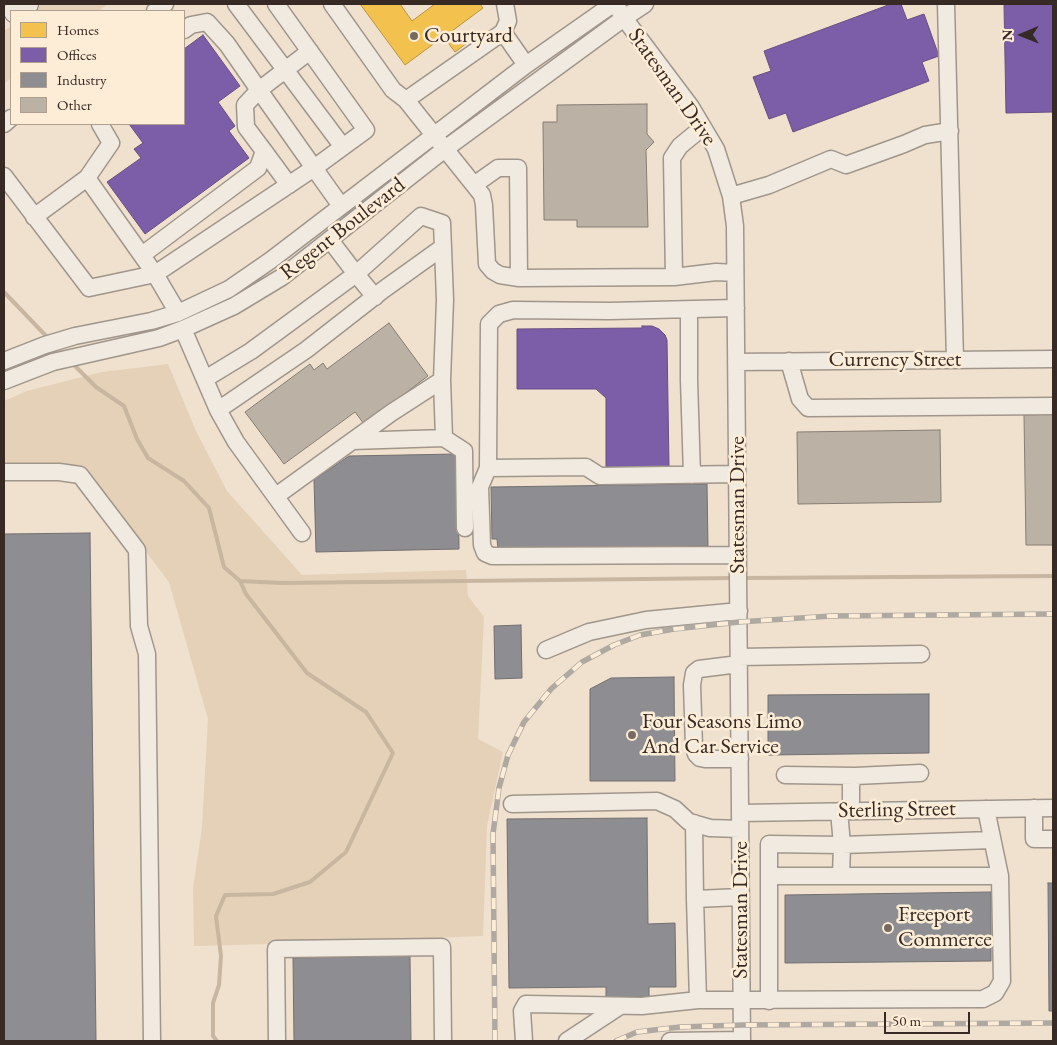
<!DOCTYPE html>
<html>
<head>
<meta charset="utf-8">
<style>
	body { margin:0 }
	#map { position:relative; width:1057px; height:1045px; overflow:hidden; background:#efe1ce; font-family:"EB Garamond",serif }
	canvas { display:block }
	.frame { position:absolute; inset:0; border:5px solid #372a24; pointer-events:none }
	.legend { position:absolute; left:10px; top:10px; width:175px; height:115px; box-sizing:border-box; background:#fdedd7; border:1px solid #ae9f8f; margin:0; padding:6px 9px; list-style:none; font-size:15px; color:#372a24 }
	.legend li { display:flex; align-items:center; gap:10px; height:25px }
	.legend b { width:25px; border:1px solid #ae9f8f }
	.north { position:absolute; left:997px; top:10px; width:50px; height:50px; -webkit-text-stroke:4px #fdedd7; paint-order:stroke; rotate:269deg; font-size:14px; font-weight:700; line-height:20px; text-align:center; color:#372a24 }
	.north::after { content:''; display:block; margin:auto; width:18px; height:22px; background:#372a24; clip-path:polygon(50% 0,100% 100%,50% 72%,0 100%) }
	.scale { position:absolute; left:884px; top:1012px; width:86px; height:22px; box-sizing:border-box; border:2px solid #372a24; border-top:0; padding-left:6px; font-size:15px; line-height:18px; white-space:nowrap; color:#372a24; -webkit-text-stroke:4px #fdedd7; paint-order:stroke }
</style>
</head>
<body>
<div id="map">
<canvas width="1057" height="1045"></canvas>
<div class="frame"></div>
<ul class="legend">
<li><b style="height:14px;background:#f2c14e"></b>Homes</li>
<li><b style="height:14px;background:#7b5ea7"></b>Offices</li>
<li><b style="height:14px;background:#8d8d92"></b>Industry</li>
<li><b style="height:14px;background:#bbb1a5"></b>Other</li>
</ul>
<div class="north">N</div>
<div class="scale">50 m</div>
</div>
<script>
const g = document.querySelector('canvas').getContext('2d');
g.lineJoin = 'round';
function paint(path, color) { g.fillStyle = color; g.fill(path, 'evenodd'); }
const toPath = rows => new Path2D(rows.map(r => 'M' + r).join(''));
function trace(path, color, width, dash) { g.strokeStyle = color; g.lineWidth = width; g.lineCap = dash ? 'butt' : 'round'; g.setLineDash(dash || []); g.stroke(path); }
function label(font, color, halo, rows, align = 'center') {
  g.font = font + ' "EB Garamond",serif'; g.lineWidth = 5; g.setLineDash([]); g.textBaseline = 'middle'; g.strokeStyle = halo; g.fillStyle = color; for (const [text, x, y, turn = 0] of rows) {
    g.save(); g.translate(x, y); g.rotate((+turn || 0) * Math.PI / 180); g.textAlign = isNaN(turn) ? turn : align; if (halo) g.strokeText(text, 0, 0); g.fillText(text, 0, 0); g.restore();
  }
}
paint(toPath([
	[41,4,108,4,98,11,31,11],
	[11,26,11,78,4,84,4,31],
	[168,364,196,431,227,491,302,575,466,570,468,596,484,617,478,739,503,752,487,826,483,936,308,943,194,946,193,889,202,827,208,719,169,582,121,519,99,486,78,470,4,465,4,401,27,391,102,372]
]), '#e4d1b8');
const homes = toPath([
	[360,4,400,4,412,21,435,4,480,4,483,8,452,31,454,34,458,31,467,43,455,52,446,40,450,37,447,34,405,65,360,4]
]);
paint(homes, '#f2c14e');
trace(homes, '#ba9441', 1);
const offices = toPath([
	[891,4,901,4,907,20,924,14,939,56,922,62,929,81,793,132,786,113,769,119,753,77,771,71,764,51,891,4],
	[1004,4,1053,4,1053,112,1006,113,1004,4],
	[203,35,240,86,218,102,235,126,229,131,249,158,145,234,107,182,141,158,134,149,143,143,129,124,184,124,184,49,203,35],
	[642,326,652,326,659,329,665,335,667,340,669,467,606,468,606,398,596,389,517,389,517,329,642,328,642,326]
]);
paint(offices, '#7b5ea7');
trace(offices, '#674e80', 1);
const industry = toPath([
	[458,454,459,549,316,552,314,480,349,456,458,454],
	[707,484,708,546,498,549,497,539,492,539,491,487,707,484],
	[90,533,96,1041,4,1041,4,534,90,533],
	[521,625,522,678,495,679,494,626,521,625],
	[674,677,675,781,590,781,590,689,611,678,674,677],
	[929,694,929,753,768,755,768,695,929,694],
	[647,818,648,924,675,923,676,987,649,987,649,997,606,997,606,987,509,988,507,819,647,818],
	[1048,883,1053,883,1053,1011,1049,1011,1048,883],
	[991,892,991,961,785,963,785,895,991,892],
	[410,956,411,1041,294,1041,293,958,410,956]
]);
paint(industry, '#8d8d92');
trace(industry, '#736f71', 1);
trace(toPath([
	[4,292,48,338],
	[72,363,96,387,124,406,137,439,148,458,184,481,209,508,224,567,240,581,246,594,307,673,366,712,393,753,346,852,310,882,273,894,225,895,216,916,221,956,219,985,213,1003,213,1036,217,1041],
	[743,578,1053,576],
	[240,581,281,583,734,578]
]), '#c9b6a0', 4);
const building = toPath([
	[647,104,647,134,654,142,646,150,648,227,577,227,577,220,544,220,543,122,557,122,557,105,647,104],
	[389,323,428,376,364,424,355,412,284,464,245,412,310,364,314,370,323,363,327,369,389,323],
	[1053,414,1053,545,1026,545,1024,415,1053,414],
	[940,430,941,502,798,504,797,432,940,430]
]);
paint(building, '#bbb1a5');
trace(building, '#867d74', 1);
const minor = toPath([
	[236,4,343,147],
	[276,4,366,130,314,168,341,206],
	[332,4,393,90,406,100,482,195,484,205,487,264,493,271,500,275,519,278,674,277,716,272,735,273],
	[505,4,508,21,503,32,526,65],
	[615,4,624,18,691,107,716,149,731,196,735,226,742,1041],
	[946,4,955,360],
	[155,11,165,4],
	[406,100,503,32],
	[4,124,11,118],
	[264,151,289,185],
	[4,176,89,288,155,274,178,313],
	[87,178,111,143,100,124],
	[474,185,498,168,518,168,519,278],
	[731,196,769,185,831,159,846,165,904,144,925,135,950,131],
	[34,217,87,178,155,274,314,168,259,90,310,51],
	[142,255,258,168,264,151,246,127,245,105,259,90,227,44,207,22,191,25,184,30],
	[674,277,672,158,680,146,703,127],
	[736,308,610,311,513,310,499,314,489,324,488,468,586,467,600,476,737,474],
	[689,310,689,380,692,475],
	[183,329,218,410,236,442,302,533],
	[4,361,45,345,75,336,151,321,178,313,229,289,271,260,526,65,613,4],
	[789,361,800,399,808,408,1053,406],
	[736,362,1053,359],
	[205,379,251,351,356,274,375,297],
	[4,381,53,362,159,338,183,329,234,306,282,277,445,149,624,18,645,4],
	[218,410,306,350,383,290,443,247],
	[444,438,464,451,465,528],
	[352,441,444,438,442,380],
	[488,468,480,487,482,545,485,553,492,556,738,555],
	[4,472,59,472,80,475,137,550,139,626,147,654,152,1041],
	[276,496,391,413,442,380,445,300,442,223,421,216,356,274,330,240],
	[546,650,589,632,646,620,739,611],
	[739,657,921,654],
	[739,664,699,669,694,673,692,685,694,747,696,754,700,758,705,759,740,759],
	[785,775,855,776],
	[512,804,657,801,675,809,689,822,710,828,740,829],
	[1034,808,1034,839,1053,839],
	[851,811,851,783,855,776,920,773],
	[740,813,1053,808],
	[694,823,695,899,698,1000],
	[769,876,1000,876],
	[841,876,842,845,992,840],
	[695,899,741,897],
	[769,1001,769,844,842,845,839,811],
	[277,1041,276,949,442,947,443,1041],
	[524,1041,522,1011,526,1004,642,1006,698,1000,983,999,995,993,1002,981,1000,876,986,809],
	[567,1041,620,1006],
	[670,1041,742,1040]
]);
const highway = toPath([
	[16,11,26,4]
]);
trace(minor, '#a0968b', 19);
trace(highway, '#867d74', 26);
trace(minor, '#f1eae0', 16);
trace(highway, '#eee6db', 24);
const rail = toPath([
	[495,1041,493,834,499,788,508,755,524,722,551,689,582,662,614,645,640,635,674,629,739,622,831,616,1053,614],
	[616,1041,637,1032,680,1027,742,1025,1053,1023]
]);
trace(rail, '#afa9a1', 5.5);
trace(rail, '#fdedd7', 4, [11]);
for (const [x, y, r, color] of [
	[414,36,5,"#776a60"],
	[632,735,5,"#776a60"],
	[888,928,5,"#776a60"]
]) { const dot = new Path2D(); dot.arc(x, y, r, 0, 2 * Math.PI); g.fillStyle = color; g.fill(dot); trace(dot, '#fdedd7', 2); }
label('22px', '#372a24', '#fdedd7', [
	["Courtyard",424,36],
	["Four Seasons Limo",642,722],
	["And Car Service",642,747],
	["Freeport",898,915],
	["Commerce",898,940]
], 'left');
label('22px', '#372a24', '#fdedd7', [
	["Statesman Drive",672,87,55],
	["Regent Boulevard",343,229,-38],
	["Currency Street",895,360],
	["Statesman Drive",738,505,-90],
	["Sterling Street",897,810,-1],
	["Statesman Drive",741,910,-90]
]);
</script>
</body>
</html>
